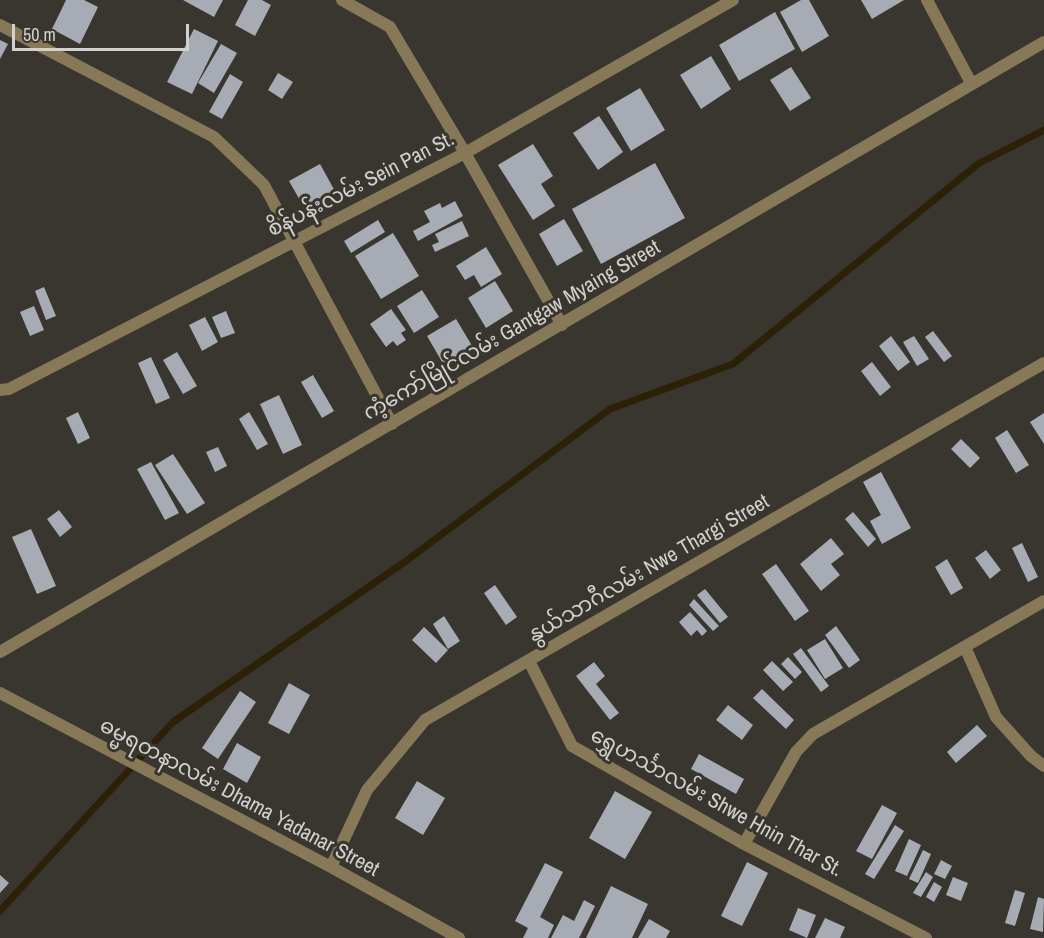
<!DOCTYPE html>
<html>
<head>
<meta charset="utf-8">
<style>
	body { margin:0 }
	#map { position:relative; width:1044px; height:938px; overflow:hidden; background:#39362f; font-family:"Archivo Narrow",sans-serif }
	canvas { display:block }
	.scale { position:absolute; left:12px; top:24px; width:177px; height:27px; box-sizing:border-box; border:3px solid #d3d1cd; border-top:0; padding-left:8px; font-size:18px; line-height:21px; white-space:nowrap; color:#d3d1cd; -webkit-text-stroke:4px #39362f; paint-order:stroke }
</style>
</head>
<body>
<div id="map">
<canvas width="1044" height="938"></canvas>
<div class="scale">50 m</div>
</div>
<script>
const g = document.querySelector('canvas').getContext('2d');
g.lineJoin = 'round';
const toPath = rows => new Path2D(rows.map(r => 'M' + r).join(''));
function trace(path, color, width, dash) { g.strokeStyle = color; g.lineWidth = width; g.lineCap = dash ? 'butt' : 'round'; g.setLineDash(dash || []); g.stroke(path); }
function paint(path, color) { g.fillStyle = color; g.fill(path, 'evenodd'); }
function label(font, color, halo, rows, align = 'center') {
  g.font = font + ' "Archivo Narrow","Noto Sans Myanmar",sans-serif'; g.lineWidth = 6; g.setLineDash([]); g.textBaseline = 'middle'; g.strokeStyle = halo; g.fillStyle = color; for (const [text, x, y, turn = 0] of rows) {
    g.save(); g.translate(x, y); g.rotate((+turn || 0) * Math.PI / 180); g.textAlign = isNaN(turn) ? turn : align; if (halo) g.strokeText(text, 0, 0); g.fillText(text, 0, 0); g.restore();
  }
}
trace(toPath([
	[0,911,173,722,406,561,610,409,733,364,978,164,1044,130]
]), '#2c2107', 7);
paint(toPath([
	[66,0,84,0,98,7,80,44,52,29],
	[183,0,223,0,214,17],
	[248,0,262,0,271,5,255,36,235,25],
	[801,0,809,0,829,36,802,52,780,12],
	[861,0,904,0,872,19],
	[775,12,795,49,739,81,719,45],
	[194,29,218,41,192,94,167,82],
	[0,40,8,44,0,59],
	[221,44,237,53,214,93,198,83],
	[711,56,731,89,701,109,680,75],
	[791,67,811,98,790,111,770,80],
	[278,73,293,82,282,99,268,90],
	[230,74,243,82,222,119,209,112],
	[640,88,665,130,631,151,606,108],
	[599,116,623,152,598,170,573,133],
	[533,144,553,176,541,184,555,206,533,220,498,165],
	[655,163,685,218,601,264,572,209],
	[320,164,336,193,306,211,289,181],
	[455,201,463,216,418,241,413,231,430,222,424,211,440,203,442,208],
	[564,219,583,251,557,266,539,234],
	[378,220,385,232,351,253,344,241],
	[462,221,469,236,435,252,432,245,439,242,435,234],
	[393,233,419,276,381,299,355,256],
	[486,247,502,274,481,287,474,275,465,280,456,266],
	[495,281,513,311,486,328,468,298],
	[44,287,56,316,46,320,35,291],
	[422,290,439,317,414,333,397,306],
	[34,306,44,330,30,336,20,312],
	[391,309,406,330,401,333,406,340,397,346,393,341,386,347,370,324],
	[226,311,235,333,221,338,212,317],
	[205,317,218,342,202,351,189,325],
	[456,319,474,349,445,367,427,336],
	[933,331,952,356,944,362,925,337],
	[891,336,910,362,898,371,879,346],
	[914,336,929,359,917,366,903,342],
	[177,352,197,386,183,394,163,360],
	[151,357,170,398,156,404,138,363],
	[872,362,891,387,880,396,861,371],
	[313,375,334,411,322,418,301,382],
	[279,395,302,445,283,454,260,404],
	[78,412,90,438,78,444,66,418],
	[249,412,268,444,257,450,239,419],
	[1044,413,1044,444,1030,422],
	[1007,430,1029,465,1016,473,995,438],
	[961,439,980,458,970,468,951,449],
	[218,447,227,466,215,472,206,452],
	[173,454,205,503,187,514,155,465],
	[151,462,179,513,165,520,137,469],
	[881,472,911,528,882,544,870,521,881,515,863,482],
	[59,510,72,527,60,537,47,519],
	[853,512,876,539,868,547,845,519],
	[31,529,56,586,37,594,12,537],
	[831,538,844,554,831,564,840,575,821,591,800,564],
	[1022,543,1038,577,1028,582,1012,548],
	[986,550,1001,570,990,579,975,558],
	[947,559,963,588,951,595,935,567],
	[776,564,809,611,795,621,762,574],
	[495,585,517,617,506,625,484,593],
	[705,589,728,617,720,623,697,595],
	[694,599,719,626,713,631,689,605],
	[690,612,707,631,702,636,697,630,691,636,679,622],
	[444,616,460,641,448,649,433,624],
	[836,626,860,660,849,668,825,635],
	[424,627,448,650,436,663,412,640],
	[825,639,843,668,825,679,807,650],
	[801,648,829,686,821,692,793,654],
	[788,657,802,672,795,679,781,664],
	[772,661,793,682,783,691,763,670],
	[594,662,605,676,596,684,619,713,610,720,576,676],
	[289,683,310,695,289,734,268,723],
	[762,689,794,720,786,729,753,698],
	[240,691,256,702,218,759,202,748],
	[728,705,753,725,742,740,716,720],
	[977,725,987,736,956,763,947,752],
	[237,743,261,757,247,783,223,769],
	[699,754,744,779,736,794,691,769],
	[417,781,445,798,423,835,395,818],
	[615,791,652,812,625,859,589,838],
	[882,805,897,813,872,859,856,851],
	[895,825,904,831,874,879,865,874],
	[909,839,921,845,907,876,895,871],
	[923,850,931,854,918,883,909,879],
	[941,860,952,866,945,879,934,874],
	[747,862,768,873,742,926,721,916],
	[545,863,563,872,540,917,554,925,548,938,523,938,528,928,515,921],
	[926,872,933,877,921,897,913,893],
	[0,875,9,883,0,893],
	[953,877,968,883,961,901,946,895],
	[934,882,942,887,934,902,926,897],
	[611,886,648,904,632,938,586,938],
	[1015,890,1025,893,1015,926,1005,923],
	[1038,897,1044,899,1043,932,1030,929],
	[584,900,595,906,579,938,551,938,563,915,574,921],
	[798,908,816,915,807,938,789,930],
	[825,918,845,927,840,938,815,938],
	[649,919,670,931,666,938,638,938]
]), '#a7acb4');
trace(toPath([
	[342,0,390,27,465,153,562,325],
	[927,0,971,83],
	[0,25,214,137,264,185,392,424],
	[0,390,9,389,465,153,733,0],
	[965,647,996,717,1031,756,1044,766],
	[0,652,1044,42],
	[529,661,572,746,744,844,926,938],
	[0,693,331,867,459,938],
	[744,844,796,752,813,734,1044,601],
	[331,867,367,790,425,720,1044,363]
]), '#877858', 12);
label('21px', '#d3d1cd', '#39362f', [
	["စိန်ပန်းလမ်း Sein Pan St.",361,185,-27],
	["ကံ့ကော်မြိုင်လမ်း Gantgaw Myaing Street",512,331,-30],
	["နွယ်သာဂီလမ်း Nwe Thargi Street",649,569,-30],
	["ဓမ္မရတနာလမ်း Dhama Yadanar Street",239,798,28],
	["ရွှေဟင်္သာလမ်း Shwe Hnin Thar St.",716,803,29]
]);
</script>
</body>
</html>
